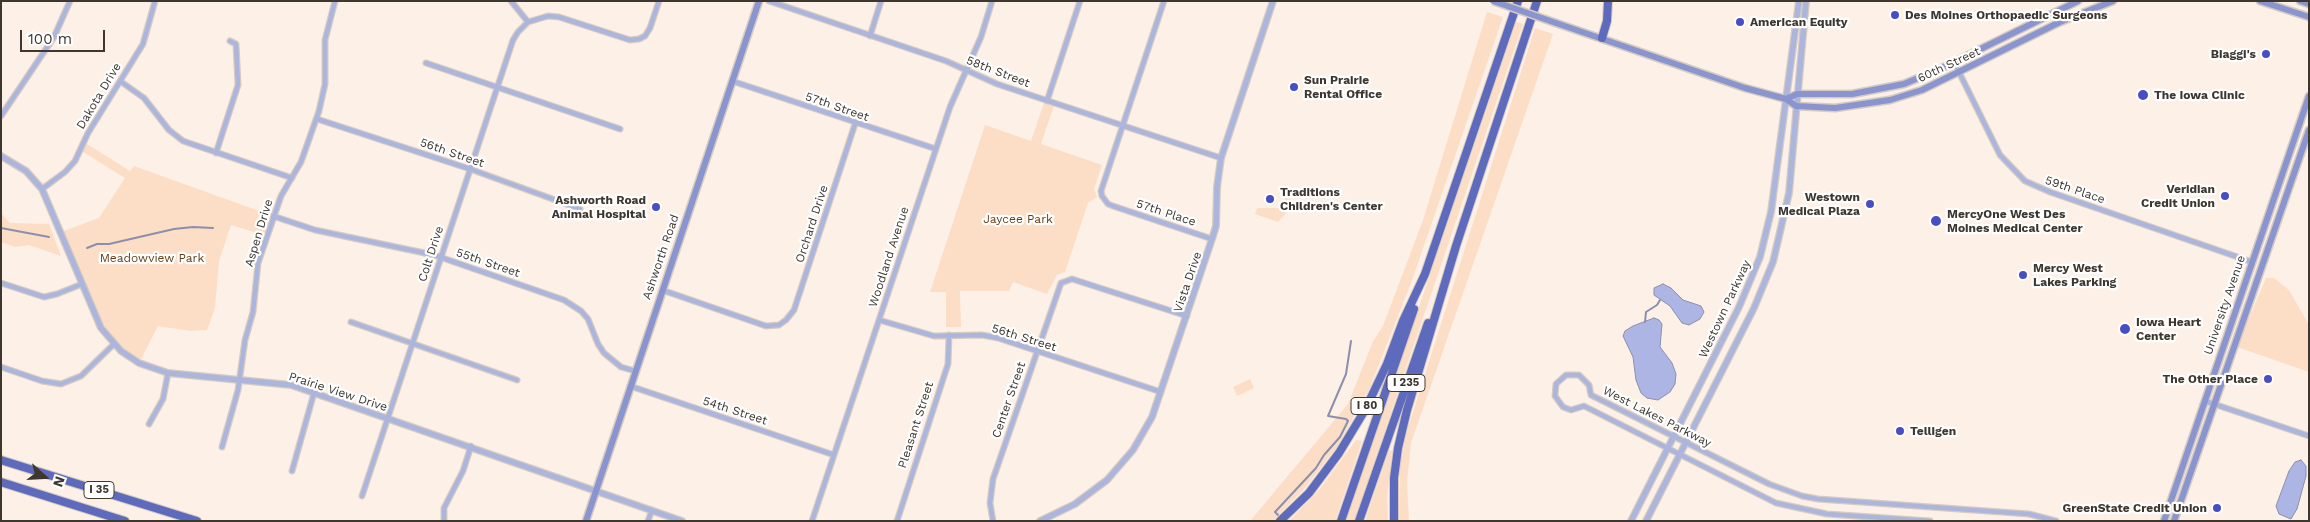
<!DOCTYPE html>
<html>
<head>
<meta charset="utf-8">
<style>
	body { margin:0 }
	#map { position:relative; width:2310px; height:522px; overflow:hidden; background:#fcf0e7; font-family:"Work Sans",sans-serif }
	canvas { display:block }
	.frame { position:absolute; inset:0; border:2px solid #3e3730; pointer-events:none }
	.north { position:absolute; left:20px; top:452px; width:50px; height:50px; -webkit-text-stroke:4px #fff; paint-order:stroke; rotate:109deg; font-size:14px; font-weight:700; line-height:20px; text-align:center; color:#3e3730 }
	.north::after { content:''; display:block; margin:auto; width:18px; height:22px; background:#3e3730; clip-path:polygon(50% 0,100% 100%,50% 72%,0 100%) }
	.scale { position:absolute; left:20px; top:30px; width:85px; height:22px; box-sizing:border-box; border:2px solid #3e3730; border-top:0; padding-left:6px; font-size:15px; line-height:18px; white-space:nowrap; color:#3e3730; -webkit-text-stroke:4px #fff; paint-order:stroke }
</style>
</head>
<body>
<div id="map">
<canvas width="2310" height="522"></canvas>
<div class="frame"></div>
<div class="north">N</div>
<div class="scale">100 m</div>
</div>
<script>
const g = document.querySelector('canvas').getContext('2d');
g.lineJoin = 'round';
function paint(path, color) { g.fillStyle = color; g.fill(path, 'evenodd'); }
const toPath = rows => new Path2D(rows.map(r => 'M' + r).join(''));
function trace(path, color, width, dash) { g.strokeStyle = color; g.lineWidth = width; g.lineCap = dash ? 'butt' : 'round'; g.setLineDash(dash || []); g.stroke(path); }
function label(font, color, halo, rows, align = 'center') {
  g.font = font + ' "Work Sans",sans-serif'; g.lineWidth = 4.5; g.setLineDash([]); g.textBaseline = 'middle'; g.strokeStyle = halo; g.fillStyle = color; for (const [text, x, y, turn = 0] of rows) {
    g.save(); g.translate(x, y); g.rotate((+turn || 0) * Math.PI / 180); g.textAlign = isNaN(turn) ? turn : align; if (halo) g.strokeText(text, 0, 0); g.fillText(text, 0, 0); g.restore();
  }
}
paint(toPath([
	[1487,12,1503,17,1411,283,1370,387,1337,447,1303,490,1273,521,1250,521,1348,404,1373,341,1383,326,1423,220],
	[1516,22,1523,24,1354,521,1346,521],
	[1535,28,1553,34,1411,443,1407,483,1409,521,1399,521,1400,466,1407,431],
	[1045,100,1055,103,1041,144,1102,165,1094,189,1097,197,1088,203,1065,272,1057,275,1047,294,1013,282,1009,291,960,291,961,327,946,327,946,292,930,292,985,125,1031,141],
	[84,142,130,171,134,166,273,216,267,236,231,225,219,261,215,308,207,330,191,331,158,326,139,363,107,336,61,232,99,218,125,178,80,150],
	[1285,189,1290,190,1291,208,1278,222,1255,214,1257,208,1284,208],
	[1,213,10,223,49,224,61,256,29,245,15,247,1,242],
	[2266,278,2274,278,2289,290,2309,325,2309,372,2237,347],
	[1250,379,1254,388,1237,396,1233,387],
	[1356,440,1362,441,1335,521,1289,521,1319,490],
	[1389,450,1392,451,1387,498,1388,521,1365,521]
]), '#fcdec6');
const water = toPath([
	[1663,284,1671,288,1683,300,1701,306,1704,312,1700,319,1689,325,1682,323,1670,306,1654,295,1654,288,1663,284],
	[1654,318,1659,320,1662,324,1660,347,1672,363,1676,374,1675,384,1670,392,1658,400,1647,398,1641,393,1636,380,1633,357,1623,336,1625,331,1633,326,1654,318],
	[2301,460,2306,466,2306,476,2297,509,2291,519,2279,514,2276,506,2289,471,2295,462,2301,460]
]);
paint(water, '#acb5e3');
trace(water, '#8b8fad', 1);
trace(toPath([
	[1,228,49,237],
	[87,248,97,244,109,244,174,229,193,227,213,228],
	[1645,322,1646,312,1657,305,1660,300],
	[1278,515,1275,512,1316,468,1324,455,1340,437,1348,421,1346,419,1328,416,1346,374,1351,341]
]), '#8b8fad', 2);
const minor = toPath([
	[511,1,528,22],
	[769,1,946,61,997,84,1221,158],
	[1164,1,1101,191,1102,196,1108,204,1113,206,1212,239],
	[870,36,881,1],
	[1954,62,2000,155,2025,181,2050,192,2252,262],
	[426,63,620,129],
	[120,81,144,98,169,130,183,141,292,178],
	[732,81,936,149],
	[1047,101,1080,1],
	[1,116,54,37,70,1],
	[317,119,470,169,580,209],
	[216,153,238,85,236,44,230,41],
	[42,189,65,172,75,161,88,133,143,44,155,1],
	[273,216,315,230,434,255,564,300,581,311,588,319,598,344,604,353,621,367,635,371],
	[1,283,44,297,57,294,82,284],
	[662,290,766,326,779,325,786,320,794,310,855,124],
	[879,320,934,336,982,335,998,338,1161,392],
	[351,322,517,380],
	[1,367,42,381,61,384,81,376,114,344],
	[630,386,834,455],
	[2205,401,2309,436],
	[149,424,163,399,168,373],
	[222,447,238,390,245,340,253,312,258,263,281,196,301,162,319,111,325,84,325,40,335,1],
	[292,471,314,393],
	[362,496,513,40,518,32,528,22,548,16,559,17,630,40,639,39,645,36,650,28,659,1],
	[444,520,444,508,463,471,471,446],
	[648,521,652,510],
	[812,521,950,107,981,37,992,1],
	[897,521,948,364,949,335],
	[993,521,990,503,993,479,1061,283,1072,279,1187,316],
	[1930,521,1827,514,1776,503,1584,406,1571,410,1563,407,1555,396,1556,384,1566,375,1579,375,1589,385,1591,395,1769,484,1802,496,1818,499,2029,514,2056,521]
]);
const tertiary = toPath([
	[1,156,26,171,42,189,101,328,121,351,139,363,168,373,291,385,682,521],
	[1040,521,1075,504,1107,480,1133,450,1152,417,1212,239,1216,226,1217,187,1221,158,1273,1],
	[1631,521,1739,307,1760,257,1771,212,1799,1],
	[1646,521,1754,308,1773,262,1789,193,1806,1]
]);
const secondary = toPath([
	[2260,1,2309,17],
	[2300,1,2309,4],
	[1556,23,1745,88,1786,99,1796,106,1835,108,1890,100,1922,90,2060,22,2113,1],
	[1786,99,1797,94,1852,94,1904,84,1942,68,2078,1],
	[586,521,759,1],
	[2164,521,2309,96],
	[2174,521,2309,130]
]);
const motorway = toPath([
	[1602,38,1607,21,1608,1],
	[1,460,197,521],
	[1,482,125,521],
	[1280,521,1309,493,1339,453,1365,410,1387,364,1403,321,1425,274,1518,1],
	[1341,521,1414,309],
	[1359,521,1428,323],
	[1394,521,1394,478,1398,448,1407,410,1456,246,1537,1]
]);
trace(minor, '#d6cbc2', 7);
trace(tertiary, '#d6cbc2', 8);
trace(secondary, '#d6cbc2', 9);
trace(motorway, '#d6cbc2', 10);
trace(minor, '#acb5dc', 4.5);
trace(tertiary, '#acb5dc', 5.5);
trace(secondary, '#8a95cf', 6);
trace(motorway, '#5e6abb', 8);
const secondaryBridge = toPath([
	[1493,1,1556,23]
]);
trace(secondaryBridge, '#d6cbc2', 9, []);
trace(secondaryBridge, '#8a95cf', 6);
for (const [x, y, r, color] of [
	[1895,15,5,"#474dc2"],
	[1740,22,5,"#474dc2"],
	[2266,54,5,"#474dc2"],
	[1294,87,5,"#474dc2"],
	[2143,95,6,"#474dc2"],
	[2225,196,5,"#474dc2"],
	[1270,199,5,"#474dc2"],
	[1870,204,5,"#474dc2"],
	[656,207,5,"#474dc2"],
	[1936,221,6,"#474dc2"],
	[2023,275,5,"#474dc2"],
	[2125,329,6,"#474dc2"],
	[2268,379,5,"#474dc2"],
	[1900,431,5,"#474dc2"],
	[2217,508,5,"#474dc2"]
]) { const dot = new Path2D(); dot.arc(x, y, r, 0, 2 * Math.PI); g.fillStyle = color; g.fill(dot); trace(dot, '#fff', 2); }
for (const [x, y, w] of [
	[1406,383,38],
	[1367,406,32],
	[99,490,30]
]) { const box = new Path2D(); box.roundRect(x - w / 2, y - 8.5, w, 17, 4); g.fillStyle = '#fff'; g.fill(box); trace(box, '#3e3730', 1); }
label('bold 11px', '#3e3730', null, [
	["I 235",1406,383],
	["I 80",1367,406],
	["I 35",99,490]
]);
label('bold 12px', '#3e3730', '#fff', [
	["Des Moines Orthopaedic Surgeons",1905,15],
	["American Equity",1750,22],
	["Biaggi's",2256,54,"right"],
	["Sun Prairie",1304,80],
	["Rental Office",1304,94],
	["The Iowa Clinic",2154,95],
	["Veridian",2215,189,"right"],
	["Credit Union",2215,203,"right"],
	["Traditions",1280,192],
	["Children's Center",1280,206],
	["Westown",1860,197,"right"],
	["Medical Plaza",1860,211,"right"],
	["Ashworth Road",646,200,"right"],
	["Animal Hospital",646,214,"right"],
	["MercyOne West Des",1947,214],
	["Moines Medical Center",1947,228],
	["Mercy West",2033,268],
	["Lakes Parking",2033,282],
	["Iowa Heart",2136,322],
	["Center",2136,336],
	["The Other Place",2258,379,"right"],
	["Telligen",1910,431],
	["GreenState Credit Union",2207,508,"right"]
], 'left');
label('12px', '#3e3730', '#fff', [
	["60th Street",1949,65,-25],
	["58th Street",998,72,21],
	["Dakota Drive",99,96,-59],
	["57th Street",837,107,19],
	["56th Street",452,153,19],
	["59th Place",2075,190,19],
	["57th Place",1166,213,18],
	["Orchard Drive",812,224,-72],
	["Aspen Drive",259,233,-73],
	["Colt Drive",431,254,-72],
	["Ashworth Road",661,257,-71],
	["Woodland Avenue",889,257,-72],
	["55th Street",488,263,19],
	["Vista Drive",1188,282,-71],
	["University Avenue",2225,305,-71],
	["Westown Parkway",1725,309,-65],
	["56th Street",1024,338,17],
	["Prairie View Drive",338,392,18],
	["Center Street",1009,400,-71],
	["54th Street",735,411,18],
	["West Lakes Parkway",1657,417,27],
	["Pleasant Street",916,425,-72]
]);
label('12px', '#663e16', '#fff', [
	["Jaycee Park",1018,219],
	["Meadowview Park",152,258]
]);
</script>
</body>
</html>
